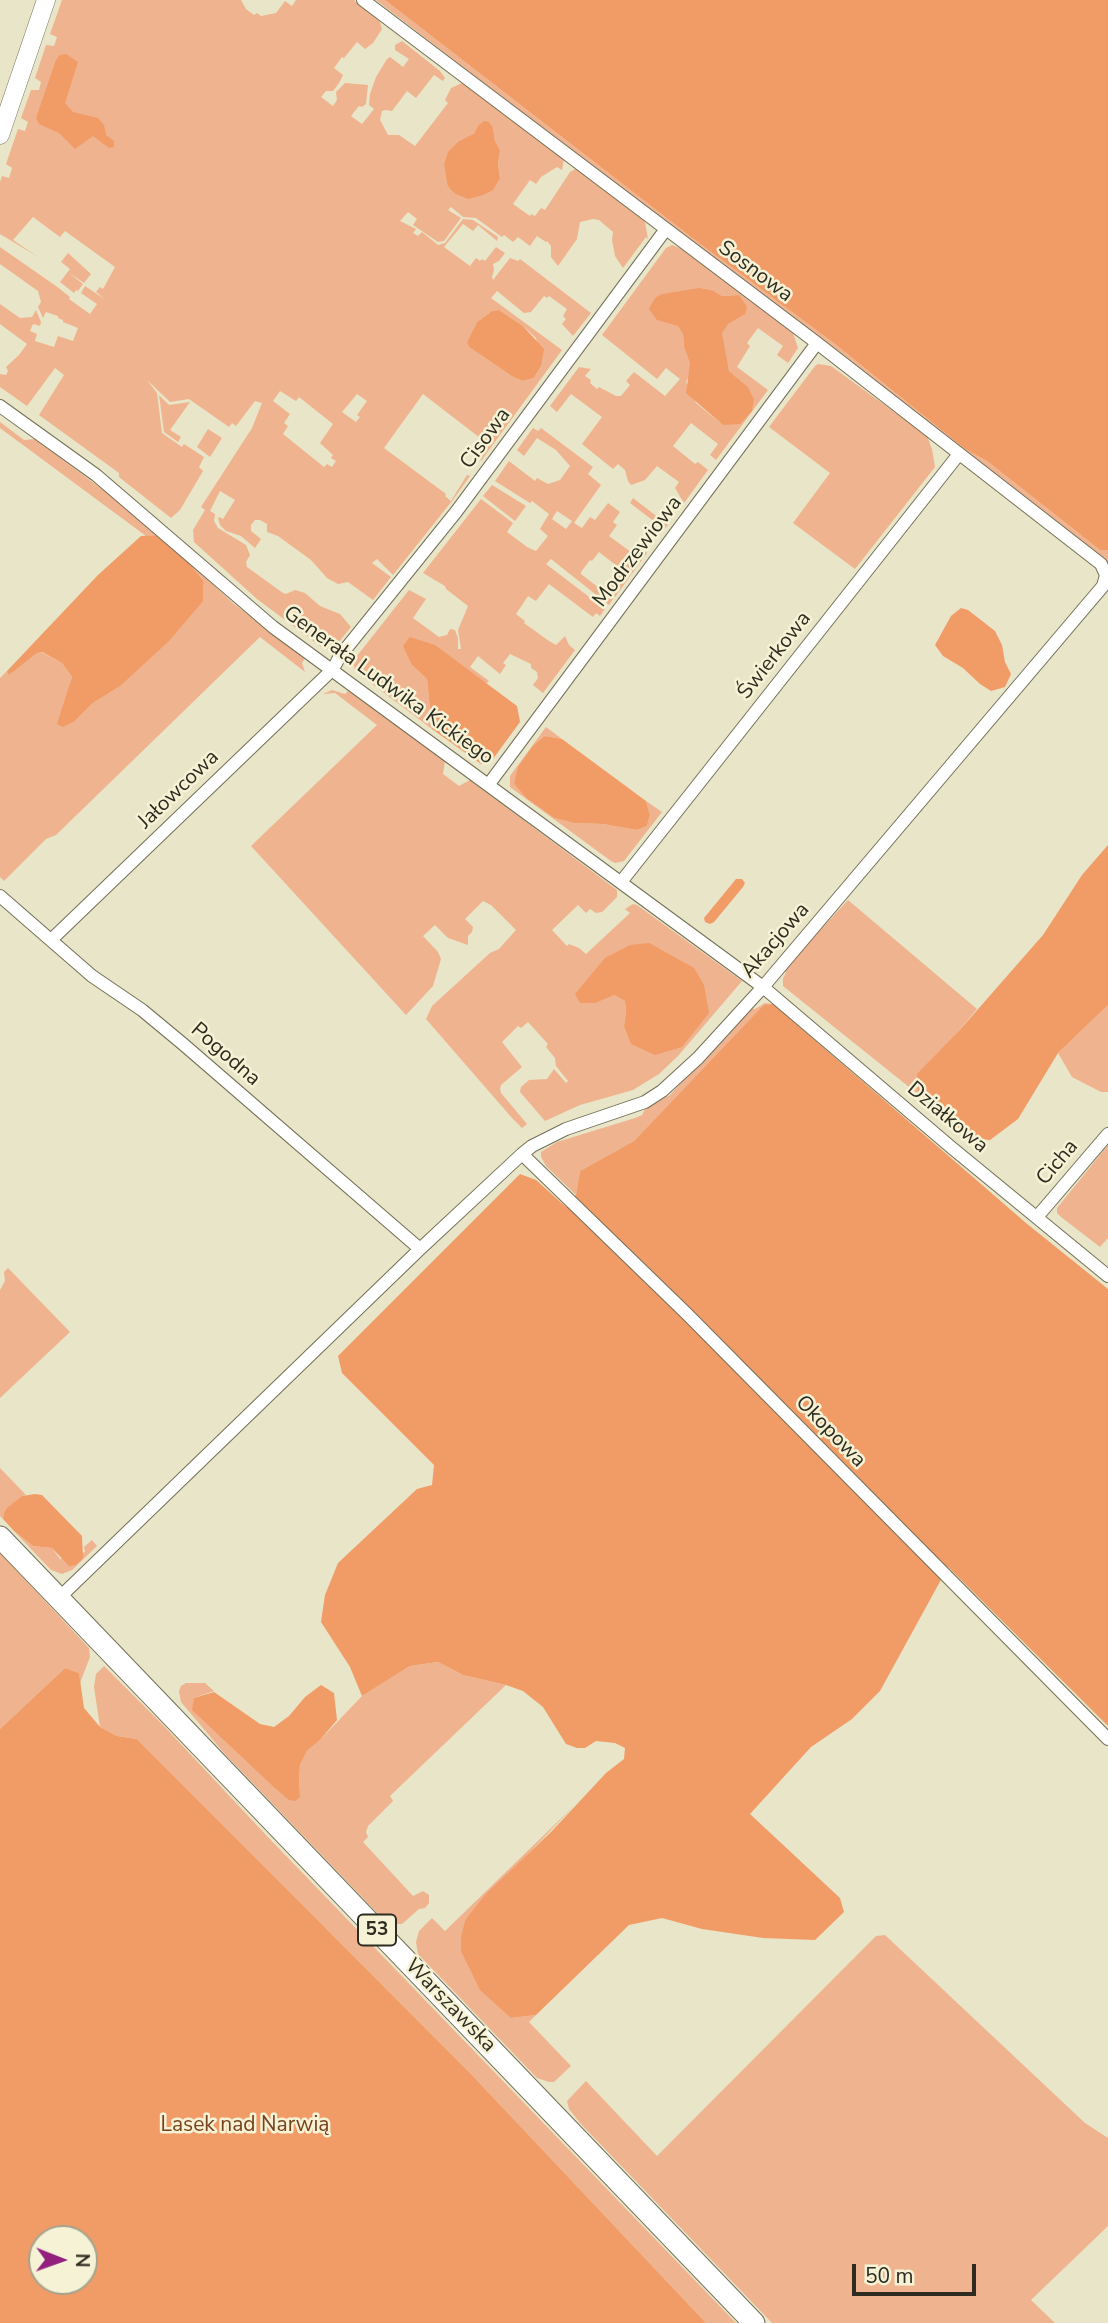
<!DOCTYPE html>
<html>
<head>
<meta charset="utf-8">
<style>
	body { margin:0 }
	#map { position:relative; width:1108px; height:2323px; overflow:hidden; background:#e8e5c8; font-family:"Nunito Sans",sans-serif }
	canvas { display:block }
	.north { position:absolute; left:28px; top:2225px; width:70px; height:70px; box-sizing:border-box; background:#f5f2d5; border:2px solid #a5a38d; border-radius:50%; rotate:91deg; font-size:19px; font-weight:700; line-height:28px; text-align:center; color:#2e2c21 }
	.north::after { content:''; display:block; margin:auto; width:24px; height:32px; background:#93207f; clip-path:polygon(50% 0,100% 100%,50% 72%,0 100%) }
	.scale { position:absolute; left:852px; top:2264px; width:124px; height:32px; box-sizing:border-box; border:4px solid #2e2c21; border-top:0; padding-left:9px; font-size:21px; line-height:24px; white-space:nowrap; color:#2e2c21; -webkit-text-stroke:5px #f5f2d5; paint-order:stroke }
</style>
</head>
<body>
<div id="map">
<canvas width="1108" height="2323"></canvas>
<div class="north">N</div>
<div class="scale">50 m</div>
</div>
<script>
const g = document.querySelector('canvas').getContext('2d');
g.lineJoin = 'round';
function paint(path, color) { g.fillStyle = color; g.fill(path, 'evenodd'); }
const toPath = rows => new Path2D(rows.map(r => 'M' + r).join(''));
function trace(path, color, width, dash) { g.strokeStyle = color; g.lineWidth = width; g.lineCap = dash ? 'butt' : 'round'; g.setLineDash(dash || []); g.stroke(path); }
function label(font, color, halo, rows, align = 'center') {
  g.font = font + ' "Nunito Sans",sans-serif'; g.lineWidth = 5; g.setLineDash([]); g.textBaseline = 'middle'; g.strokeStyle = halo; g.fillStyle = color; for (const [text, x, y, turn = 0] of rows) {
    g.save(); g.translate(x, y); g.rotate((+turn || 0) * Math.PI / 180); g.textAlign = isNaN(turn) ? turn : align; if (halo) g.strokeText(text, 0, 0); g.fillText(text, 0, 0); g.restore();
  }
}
paint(toPath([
	[62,0,241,0,246,9,254,15,257,13,261,16,276,13,285,1,292,6,296,0,354,0,380,22,382,29,373,43,365,49,357,42,344,58,342,57,334,68,343,75,339,83,333,91,326,91,321,97,333,106,337,100,336,92,345,83,368,85,366,104,362,107,359,106,351,116,362,124,374,109,369,105,370,94,376,77,387,59,390,57,403,67,409,59,395,50,395,45,402,41,440,71,445,78,443,81,434,75,416,98,407,91,392,111,386,110,382,111,380,120,388,135,399,135,415,146,448,103,445,100,451,88,462,83,564,159,562,170,557,167,541,177,536,184,530,180,513,204,530,216,531,214,535,216,541,208,545,210,570,172,577,168,639,215,645,222,648,239,646,237,623,268,615,256,612,240,613,232,599,220,593,219,580,222,577,239,558,266,551,257,551,246,547,241,546,242,537,236,530,246,518,237,513,242,504,235,502,237,476,218,463,217,451,207,448,210,461,218,444,241,438,242,413,225,417,219,408,212,400,221,416,229,413,233,418,236,422,232,438,245,445,243,463,219,473,220,498,237,497,241,478,225,473,231,463,224,444,247,470,266,476,258,480,261,482,259,485,261,496,247,505,253,499,261,493,264,494,270,492,277,493,280,510,258,518,261,520,259,591,313,573,336,562,324,566,319,563,316,567,309,549,296,547,298,544,296,531,312,524,313,497,291,491,298,562,350,481,461,479,458,488,444,423,394,384,448,446,494,445,496,451,501,467,475,470,476,452,501,393,575,377,559,372,563,391,577,373,600,348,582,338,584,327,578,311,560,278,536,267,532,267,524,260,520,255,520,251,525,251,531,261,539,255,548,241,536,226,531,220,525,218,518,219,517,223,519,235,500,220,491,210,511,215,514,214,521,218,528,246,545,250,555,246,562,247,567,283,593,286,594,295,590,305,593,320,606,340,614,351,627,334,648,324,649,257,599,194,542,193,530,205,510,201,507,252,428,262,403,255,401,236,426,232,423,229,427,189,399,170,402,147,380,157,393,162,433,182,447,184,444,204,457,199,467,203,471,180,510,171,518,119,477,119,473,39,415,64,375,55,368,27,406,0,387,0,374,6,375,8,371,6,367,19,355,27,344,0,324,0,304,20,318,32,317,36,310,41,322,40,326,33,324,30,331,37,334,35,341,54,347,58,336,73,341,78,328,63,322,63,320,58,318,58,316,46,312,43,318,38,307,41,302,38,291,0,264,0,247,56,286,70,297,69,299,90,314,97,304,81,293,85,286,106,300,96,292,100,287,103,289,115,267,65,231,60,237,33,217,13,240,38,257,0,234,0,182,2,176,9,178,12,168,6,164,18,129,25,131,28,122,21,118,31,90,39,90,41,82,35,78,46,45,54,46,57,37,50,34],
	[493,128,495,141,500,150,498,164,500,177,447,184,444,165,459,141],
	[499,310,523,326,536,338,541,366,534,378,523,381,513,377,469,347,467,342,477,322,492,311],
	[280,391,296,401,299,397,333,424,320,443,333,455,331,458,336,461,332,467,327,464,324,467,283,434,288,426,284,423,290,414,273,401],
	[357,394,367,401,357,415,360,417,356,422,342,412],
	[376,0,385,0,695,240,835,344,965,449,987,461,1100,550,1108,550,1108,563,1028,499,974,460],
	[672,245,687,251,770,314,793,333,798,348,788,363,777,355,783,346,758,328,747,343,750,346,737,367,768,390,716,460,710,455,718,444,691,423,673,446,695,464,698,462,708,470,684,503,675,488,679,482,657,466,645,480,631,485,628,481,625,470,618,464,613,469,582,444,602,417,571,394,557,412,550,406,579,367,591,369,585,376,591,380,590,383,597,389,599,387,616,396,621,396,630,385,626,381,634,372,665,396,680,379,666,368,657,379,602,335,666,248],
	[684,291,714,291,722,296,739,295,722,333,723,346,729,371,747,386,723,425,696,403,686,382,691,372,690,364,684,347,683,334,663,294],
	[68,253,91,274,84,283,68,272,83,284,78,291,76,290,74,293,60,282,70,269,61,262],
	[818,364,831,366,927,436,932,449,935,467,855,569,793,523,830,473,769,427,815,366],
	[159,395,169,405,190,402,170,430,181,437,178,442,164,432],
	[0,422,24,440,35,439,119,502,159,535,146,536,0,428],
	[533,428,538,431,541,428,593,467,588,474,601,485,574,523,582,528,590,517,595,520,608,503,620,512,613,522,617,525,609,536,635,555,641,548,647,553,615,597,603,588,611,578,614,581,622,570,599,552,592,561,590,560,581,572,581,574,613,599,609,605,551,559,546,564,605,609,600,616,596,613,593,617,549,584,536,601,528,596,516,614,525,621,524,623,549,641,556,645,565,636,569,645,575,650,543,693,533,685,538,678,537,672,531,668,531,664,510,654,503,663,506,665,500,674,478,656,470,667,489,681,487,683,412,665,427,679,432,729,355,671,353,661,409,590,426,599,413,618,439,637,447,635,450,629,455,630,458,638,458,649,461,649,458,630,468,606,446,589,445,586,423,573,481,499,513,523,507,532,527,547,536,551,548,536,540,529,549,514,532,501,530,503,495,481,509,461,535,481,537,478,548,484,560,480,570,466,556,450,537,438,524,456,517,450],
	[557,511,572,521,566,529,552,519],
	[208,429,222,438,210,457,197,447],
	[492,485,526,506,515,521,483,496],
	[633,498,668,525,664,529,630,503],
	[186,560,234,604,305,658,302,663,305,672,260,637,56,835,46,839,4,881,0,877,0,678,7,671,8,675,12,673,37,653,41,652,62,663,72,677,67,697,75,721,93,703,119,687],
	[332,690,345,694,348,691,358,698,445,761,443,774,459,786,470,780,617,890,617,897,602,912,596,913,590,909,586,913,578,905,552,930,567,946,569,944,579,948,586,954,630,913,625,909,633,904,637,905,742,981,678,1056,659,1074,633,1090,580,1105,545,1121,520,1092,521,1087,529,1080,547,1079,554,1069,566,1083,568,1081,556,1066,555,1058,546,1047,548,1044,528,1022,521,1028,518,1026,502,1042,522,1067,501,1085,500,1089,501,1093,527,1124,522,1128,512,1118,426,1019,432,1006,490,953,499,949,516,930,491,905,483,901,465,919,473,927,472,932,468,936,468,945,448,938,435,925,423,936,438,952,441,959,433,986,406,1015,251,846,377,725,335,693,323,694],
	[614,995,709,1013,624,1026,626,1012,625,1001],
	[546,727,562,739,545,736,514,784,526,798,554,818,574,823,603,824,637,830,647,826,650,815,646,801,662,812,624,861,615,863,611,861,510,787,510,776],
	[848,900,977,1009,958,1032,918,1091,924,1099,783,986,783,978,786,973,783,970],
	[765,1003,773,1004,764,1006,634,1141,580,1171,576,1195,546,1166,541,1157,541,1152,557,1142,635,1118,642,1115,645,1109,670,1095,749,1009,755,1009],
	[1108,1005,1108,1092,1101,1092,1072,1077,1058,1053],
	[1108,1145,1108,1238,1100,1247,1061,1217,1057,1213,1057,1208],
	[8,1268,70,1332,0,1398,0,1290,5,1281,4,1272],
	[0,1468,26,1495,22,1496,4,1513,3,1519,0,1516],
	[14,1531,33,1546,52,1548,60,1559,85,1552,84,1547,92,1540,97,1546,72,1570,62,1574,51,1570],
	[0,1553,89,1648,90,1657,80,1683,79,1673,65,1668,0,1729],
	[438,1662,463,1675,506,1685,390,1796,393,1801,368,1826,366,1832,368,1837,363,1842,413,1896,423,1891,429,1895,429,1903,425,1908,419,1909,402,1924,391,1924,386,1922,224,1753,181,1702,179,1691,181,1686,186,1683,205,1683,214,1691,194,1698,193,1710,232,1746,300,1797,299,1779,300,1765,307,1751,320,1740,362,1696,410,1666],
	[104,1666,163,1725,266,1835,736,2323,706,2323,470,2073,137,1739,117,1736,100,1727,94,1687,96,1674],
	[574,1806,465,1920,461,1936,461,1951,511,2018,536,2015,529,2022,571,2066,554,2082,549,2082,537,2078,418,1954,416,1942,419,1931,432,1918,445,1931],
	[885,1935,1085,2123,1108,2138,1108,2226,1031,2300,1055,2323,772,2323,580,2123,569,2109,567,2101,586,2081,657,2156,876,1936]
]), '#f0b38f');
paint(toPath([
	[385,0,1108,0,1108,550,1100,550,987,461,965,449,835,344,695,240],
	[66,54,78,62,65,103,73,112,98,118,104,125,106,135,114,141,114,147,109,148,93,136,75,149,59,133,39,124,36,118,56,60,60,55],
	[484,121,489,122,493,128,495,141,500,150,498,164,500,178,493,190,483,195,468,199,456,194,451,190,447,184,444,165,448,152,459,141,474,134,478,126],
	[699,288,714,291,722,296,739,295,747,307,745,314,728,324,722,333,729,371,747,386,754,399,752,411,740,424,723,425,686,393,690,364,684,347,683,334,678,326,657,320,649,309,655,298,662,294],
	[499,310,523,326,544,349,541,366,534,378,523,381,513,377,469,347,467,342,477,322,492,311],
	[159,535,186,559,203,581,203,601,169,641,119,687,93,703,75,721,63,727,57,724,72,677,62,663,42,652,37,653,12,673,8,675,7,671,98,575,141,536],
	[961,608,968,610,995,631,1002,645,1005,662,1011,674,1005,687,991,691,980,684,963,668,943,656,935,645,951,616],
	[410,637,435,645,517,706,520,722,490,763,481,764,432,729,427,679,412,665,403,646],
	[545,736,562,739,646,801,650,815,647,826,637,830,603,824,574,823,554,818,526,798,514,784,518,767,533,746],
	[1108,845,1108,1005,1058,1053,1018,1119,990,1140,978,1139,967,1135,924,1099,918,1091,917,1074,958,1032,1043,935,1082,875],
	[736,879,742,879,745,883,743,887,714,922,710,924,705,922,704,918],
	[649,943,694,968,704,985,709,1013,682,1047,655,1055,631,1044,624,1026,626,1012,625,1001,614,995,595,1003,580,1003,575,994,605,958,630,945],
	[773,1004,1026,1223,1108,1289,1108,1726,948,1567,880,1691,852,1719,811,1747,750,1814,840,1898,844,1912,815,1940,763,1938,702,1929,662,1918,629,1925,536,2015,511,2018,480,1990,461,1951,461,1936,465,1920,486,1894,552,1831,606,1773,624,1759,625,1748,615,1743,596,1741,585,1748,577,1748,566,1744,543,1707,523,1691,506,1685,463,1675,438,1662,410,1666,362,1696,350,1667,321,1622,325,1595,338,1563,417,1489,432,1485,434,1465,342,1373,338,1356,520,1174,536,1180,566,1207,576,1195,580,1171,634,1141,764,1005],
	[35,1494,42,1495,82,1536,83,1558,76,1565,69,1566,52,1548,33,1546,14,1531,3,1519,4,1513,7,1508,22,1496],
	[65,1668,79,1673,84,1708,100,1727,117,1736,137,1739,470,2073,706,2323,0,2323,0,1729],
	[42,2239,84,2239,84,2281,42,2281],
	[321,1685,334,1693,337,1720,320,1740,307,1751,300,1765,299,1779,300,1797,295,1801,289,1800,276,1789,192,1710,194,1698,214,1692,260,1724,274,1727,289,1716,305,1697]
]), '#f19b67');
const street = toPath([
	[0,406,96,475,273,627,763,987,952,1148,1108,1276],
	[489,784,817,343],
	[621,882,959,454],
	[0,896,92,976,142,1010,183,1044,420,1249],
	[51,940,333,669,340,656,456,512,666,229],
	[522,1154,687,1314,1108,1739],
	[1037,1217,1108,1134],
	[59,1598,420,1249,522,1154,532,1146,566,1129,645,1102,662,1091,698,1058,763,987,1103,586,1106,575,1101,564,817,343,363,0]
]);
const secondary = toPath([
	[0,135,46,0]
]);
const primary = toPath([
	[0,1537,754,2323]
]);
trace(street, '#737056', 14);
trace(secondary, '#737056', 19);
trace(primary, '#737056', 23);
trace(street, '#fff', 12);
trace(secondary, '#fff', 18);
trace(primary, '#fff', 21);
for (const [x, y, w] of [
	[377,1930,38]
]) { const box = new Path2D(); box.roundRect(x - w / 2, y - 15.5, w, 31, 5); g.fillStyle = '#f5f2d5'; g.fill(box); trace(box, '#2e2c21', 2); }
label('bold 19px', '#2e2c21', null, [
	["53",377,1930]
]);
label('21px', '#2e2c21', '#f5f2d5', [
	["Sosnowa",755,272,37],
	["Cisowa",486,439,-54],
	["Modrzewiowa",638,552,-53],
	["Świerkowa",775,656,-52],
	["Generała Ludwika Kickiego",388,686,36],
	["Jałowcowa",179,790,-44],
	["Akacjowa",776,941,-49],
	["Pogodna",225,1055,41],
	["Działkowa",947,1118,40],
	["Cicha",1058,1163,-50],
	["Okopowa",830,1432,46],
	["Warszawska",450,2006,46]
]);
label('21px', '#79411b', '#f5f2d5', [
	["Lasek nad Narwią",245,2126]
]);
</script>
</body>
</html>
